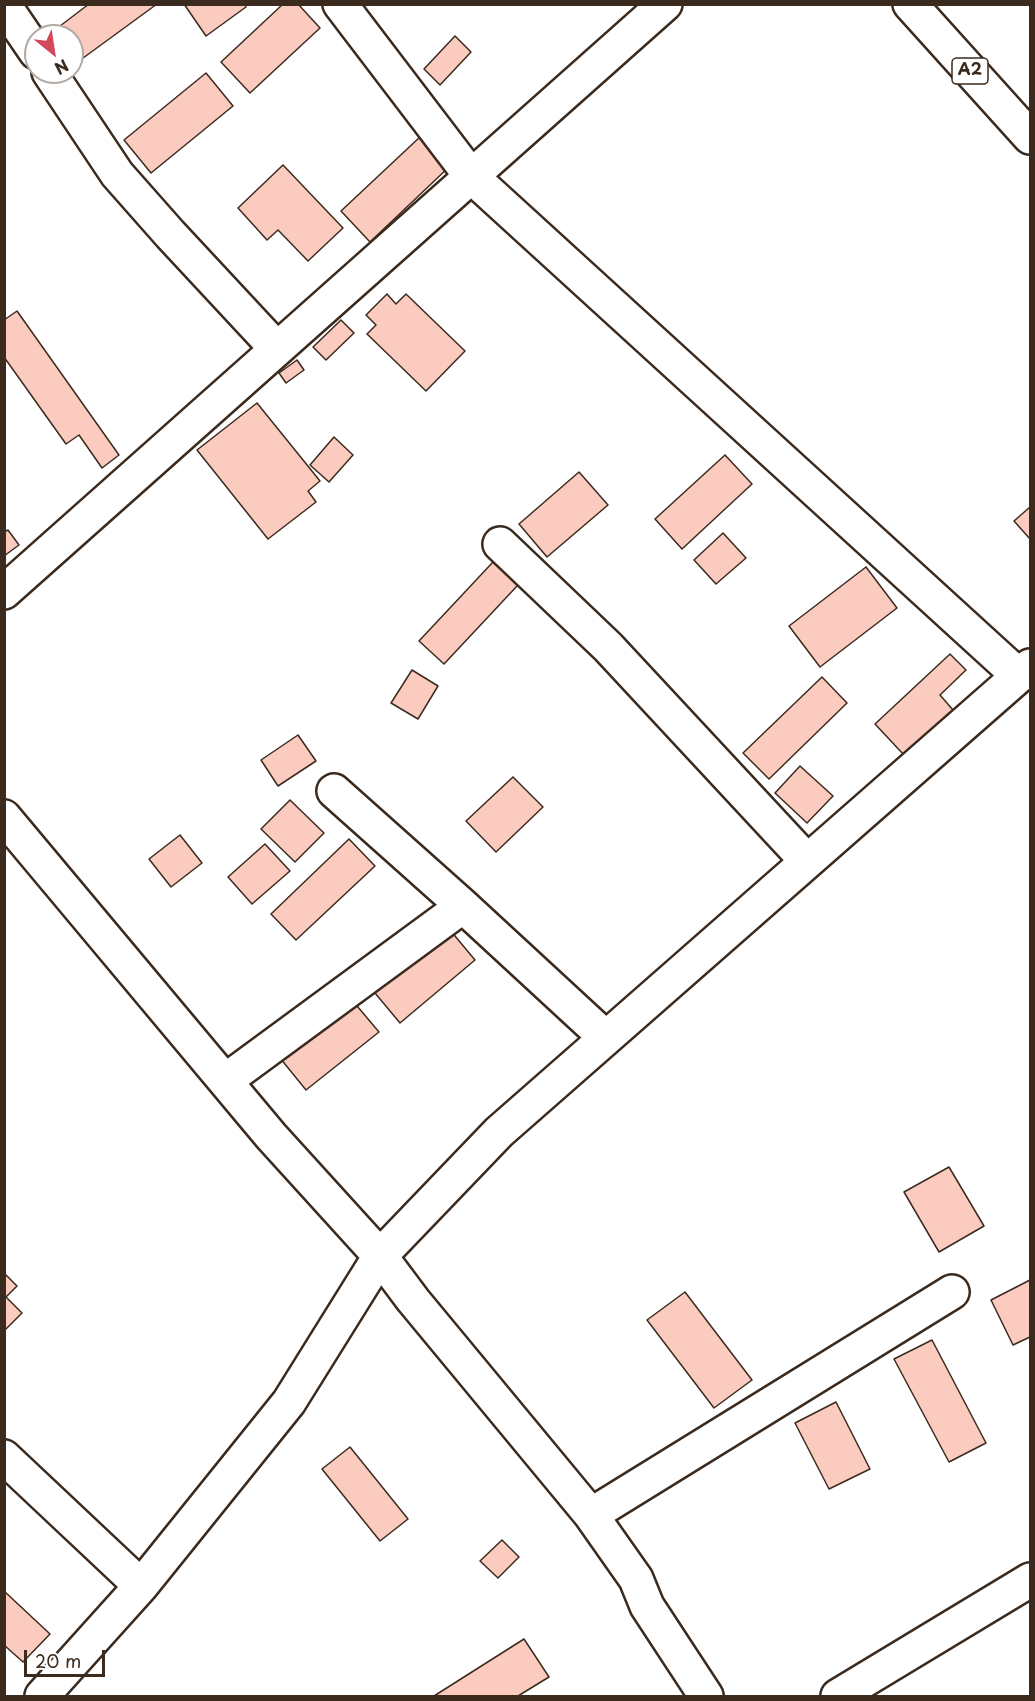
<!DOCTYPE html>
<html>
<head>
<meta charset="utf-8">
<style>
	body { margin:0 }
	#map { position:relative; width:1035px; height:1701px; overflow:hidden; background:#fff; font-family:"Playpen Sans",sans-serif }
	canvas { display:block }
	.frame { position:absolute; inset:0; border:6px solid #3b2a1e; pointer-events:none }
	.north { position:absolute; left:24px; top:24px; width:60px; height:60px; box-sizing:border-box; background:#fff; border:2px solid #b1aaa5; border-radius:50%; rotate:150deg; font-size:16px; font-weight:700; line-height:24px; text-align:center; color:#3b2a1e }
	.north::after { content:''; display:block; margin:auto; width:21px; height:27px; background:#d1495b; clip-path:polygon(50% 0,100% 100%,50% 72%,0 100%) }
	.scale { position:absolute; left:24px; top:1650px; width:81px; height:27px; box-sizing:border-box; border:3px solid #3b2a1e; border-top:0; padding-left:8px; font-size:18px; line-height:21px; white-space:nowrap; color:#3b2a1e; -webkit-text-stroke:4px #fff; paint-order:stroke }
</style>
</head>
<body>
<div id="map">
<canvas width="1035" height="1701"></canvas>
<div class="frame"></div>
<div class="north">N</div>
<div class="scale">20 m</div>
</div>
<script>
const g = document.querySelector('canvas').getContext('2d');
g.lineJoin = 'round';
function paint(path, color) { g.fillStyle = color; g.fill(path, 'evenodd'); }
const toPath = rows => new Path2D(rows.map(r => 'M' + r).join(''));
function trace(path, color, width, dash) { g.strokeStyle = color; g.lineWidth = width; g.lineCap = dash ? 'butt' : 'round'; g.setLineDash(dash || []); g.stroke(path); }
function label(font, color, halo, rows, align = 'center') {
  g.font = font + ' "Playpen Sans",sans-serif'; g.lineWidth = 4.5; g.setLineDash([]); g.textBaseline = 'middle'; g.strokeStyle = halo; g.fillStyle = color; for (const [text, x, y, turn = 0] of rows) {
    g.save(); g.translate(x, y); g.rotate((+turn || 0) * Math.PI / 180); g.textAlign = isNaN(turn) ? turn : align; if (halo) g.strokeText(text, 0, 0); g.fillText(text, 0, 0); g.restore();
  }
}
const building = toPath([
	[89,4,157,4,79,61,72,51,72,36,61,36,56,29,89,4],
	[184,4,245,4,246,7,206,36,184,4],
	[283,4,298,4,320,28,250,93,221,62,283,4],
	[455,36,471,52,440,85,424,69,455,36],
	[206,73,233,106,151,173,124,140,206,73],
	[421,136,450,166,370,242,341,211,421,136],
	[283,165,343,228,308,261,278,230,267,240,238,208,283,165],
	[387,294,396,304,406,294,465,351,426,391,367,334,376,325,366,315,387,294],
	[17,311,119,455,102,468,79,435,66,444,4,357,4,320,17,311],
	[341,320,354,333,326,360,313,347,341,320],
	[297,360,304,370,286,383,279,373,297,360],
	[257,403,320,481,308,491,316,502,268,539,197,450,257,403],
	[334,437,353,455,329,482,310,465,334,437],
	[725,455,752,484,682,549,655,519,725,455],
	[579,472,608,505,547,557,519,524,579,472],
	[1030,507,1030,539,1014,521,1030,507],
	[8,530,19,545,4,556,4,532,8,530],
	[723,533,746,558,716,584,694,560,723,533],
	[493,562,518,585,444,664,419,641,493,562],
	[866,567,897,608,820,667,789,626,866,567],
	[950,654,966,670,940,695,953,710,904,755,875,724,950,654],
	[412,670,438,686,418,719,391,703,412,670],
	[822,677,847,703,769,779,743,753,822,677],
	[298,735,316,761,278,786,261,760,298,735],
	[800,766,833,796,807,823,775,793,800,766],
	[513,777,543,807,496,852,466,821,513,777],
	[290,800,324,833,295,862,261,829,290,800],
	[180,835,202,863,171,887,149,859,180,835],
	[349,839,375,866,296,940,271,914,349,839],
	[265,844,290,871,252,904,228,877,265,844],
	[450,930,475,960,400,1023,375,993,450,930],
	[352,1000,379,1032,306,1090,280,1058,352,1000],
	[949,1167,984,1226,939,1252,904,1192,949,1167],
	[4,1273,17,1286,6,1297,22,1313,4,1331,4,1273],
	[1030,1280,1030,1337,1013,1345,991,1300,1030,1280],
	[685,1292,752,1380,714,1408,647,1320,685,1292],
	[932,1340,986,1443,949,1462,894,1359,932,1340],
	[836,1402,870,1469,829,1489,795,1423,836,1402],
	[350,1447,408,1519,380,1541,322,1469,350,1447],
	[502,1540,519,1557,498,1578,480,1561,502,1540],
	[4,1591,50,1634,23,1662,4,1645,4,1591],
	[524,1639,549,1677,518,1696,434,1696,524,1639]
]);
paint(building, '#facbbe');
trace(building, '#3b2a1e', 1.5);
const minor = toPath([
	[340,4,471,176,1019,676],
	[4,5,36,52],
	[49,72,117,174,170,234,277,349],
	[500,544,608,647,807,861],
	[4,592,665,4],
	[334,791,463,906],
	[4,817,271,1136,380,1256,413,1300,591,1515,636,1579,647,1606,706,1696],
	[225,1081,463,906,606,1038],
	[4,1457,141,1586],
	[591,1515,952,1292],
	[42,1696,141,1586,289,1402,380,1256,499,1132,1030,666],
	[838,1696,1030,1580]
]);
const highway = toPath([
	[910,4,1030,137]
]);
trace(minor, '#3b2a1e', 38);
trace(highway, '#3b2a1e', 38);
trace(minor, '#fff', 33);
trace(highway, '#fff', 33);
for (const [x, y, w] of [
	[970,71,36]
]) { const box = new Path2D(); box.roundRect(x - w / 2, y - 13, w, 26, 4.5); g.fillStyle = '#fff'; g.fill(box); trace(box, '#3b2a1e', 1.5); }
label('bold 16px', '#3b2a1e', null, [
	["A2",970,71]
]);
</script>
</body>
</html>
